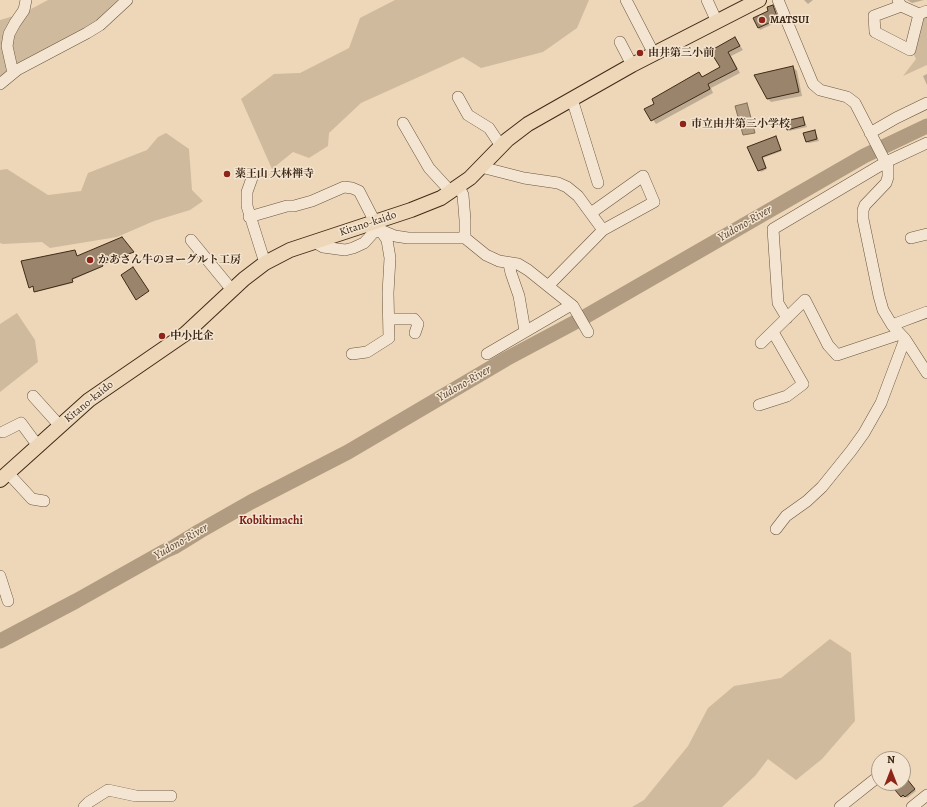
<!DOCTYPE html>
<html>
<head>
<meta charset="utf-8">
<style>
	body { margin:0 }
	#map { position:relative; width:927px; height:807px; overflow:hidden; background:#edd7b8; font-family:Alegreya,serif }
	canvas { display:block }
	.north { position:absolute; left:871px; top:751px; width:40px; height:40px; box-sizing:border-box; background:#f3e5d1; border:1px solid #ab9a87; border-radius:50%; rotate:0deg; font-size:11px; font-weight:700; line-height:16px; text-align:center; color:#402a17 }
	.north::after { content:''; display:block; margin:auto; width:14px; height:18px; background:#8f2418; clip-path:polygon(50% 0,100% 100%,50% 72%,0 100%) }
</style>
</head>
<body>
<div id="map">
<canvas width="927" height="807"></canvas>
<div class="north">N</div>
</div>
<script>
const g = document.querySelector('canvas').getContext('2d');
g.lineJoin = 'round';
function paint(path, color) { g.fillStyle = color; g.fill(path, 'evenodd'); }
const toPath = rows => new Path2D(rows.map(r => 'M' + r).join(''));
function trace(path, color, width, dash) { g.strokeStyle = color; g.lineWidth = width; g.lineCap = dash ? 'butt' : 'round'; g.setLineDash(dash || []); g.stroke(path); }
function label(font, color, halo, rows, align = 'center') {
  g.font = font + ' Alegreya,"Noto Serif JP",serif'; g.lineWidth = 3; g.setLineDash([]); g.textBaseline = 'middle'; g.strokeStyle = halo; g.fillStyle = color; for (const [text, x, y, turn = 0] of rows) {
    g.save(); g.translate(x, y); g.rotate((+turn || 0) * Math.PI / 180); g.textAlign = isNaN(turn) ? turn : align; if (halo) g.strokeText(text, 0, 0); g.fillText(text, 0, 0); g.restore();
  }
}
paint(toPath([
	[48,0,123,0,99,22,14,71,11,39,20,22,31,9],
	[395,0,589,0,577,28,543,52,481,68,463,57,361,103,329,133,328,146,309,158,293,152,272,169,241,99,274,74,300,73,349,48,360,18],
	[17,15,8,27,10,72,0,76,0,20],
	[927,15,927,65,903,76,916,59,912,51,922,17],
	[166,133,189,149,192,190,203,201,190,210,154,221,117,237,50,248,42,242,3,244,0,243,0,170,7,169,48,195,81,191,88,173,147,150,158,137],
	[17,313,35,340,38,362,0,392,0,324],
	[830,639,851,653,855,721,822,759,796,780,768,759,755,776,722,807,632,807,644,800,688,746,708,708,734,686,781,678]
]), '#d0ba9d');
const water = toPath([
	[747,103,755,133,743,135,735,106,747,103]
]);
paint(water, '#b29c81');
trace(water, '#846e57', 1);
paint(toPath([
	[804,0,813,0,808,4],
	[907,0,924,0,912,3],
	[774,8,779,21,760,30,754,18],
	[735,38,743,50,731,56,740,73,711,88,713,93,656,124,646,110,655,105,699,73,703,78,721,68,712,51],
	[793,67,797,71,802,96,771,102,767,98],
	[927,74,927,85,923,76],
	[803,118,807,127,789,131,788,129],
	[815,131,819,141,809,143,807,142],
	[776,137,782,151,763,158,767,169,761,172,749,147],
	[122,238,133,252,101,264,102,267,72,280,73,283,36,292,34,287,30,287,77,257],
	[903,778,908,781,916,791,907,798,906,796,903,798,901,797,894,783,903,783]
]), '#0003');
trace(toPath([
	[0,641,76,601,165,551,174,547,200,531,251,502,348,452,506,359,581,319,864,156,927,126]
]), '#b29c81', 15);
const building = toPath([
	[773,5,778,19,758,28,753,18,768,11,767,7,773,5],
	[735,37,740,46,728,52,737,69,708,84,710,89,651,121,644,109,654,104,652,99,699,72,702,77,720,67,710,51,735,37],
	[793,66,799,92,767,99,754,75,793,66],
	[803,117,805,125,787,130,785,121,803,117],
	[815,130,817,139,806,142,803,133,815,130],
	[776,136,781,150,762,157,766,168,758,171,747,147,776,136],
	[122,237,134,252,102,264,103,266,72,279,73,282,34,292,33,286,29,288,21,261,75,250,77,256,122,237],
	[133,267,149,291,136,300,121,275,133,267],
	[903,774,915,789,905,797,903,795,901,797,889,783,903,783,903,774]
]);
paint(building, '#9a846b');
trace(building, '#402a17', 1);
const minor = toPath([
	[626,0,654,54],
	[707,0,717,22],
	[778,0,813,84,820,90,847,97,855,103,888,167,888,177,886,183,865,205,863,210,863,219,879,296,883,310,892,325,905,339,927,373],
	[898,0,901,6,919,14,927,11],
	[901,6,874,16,875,32,910,50,919,14],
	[620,42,632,65],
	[13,73,7,46,9,34,15,23,24,10,26,0],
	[0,84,17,70,87,33,100,25,127,0],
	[458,97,468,115,489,128,501,146],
	[572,99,598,183],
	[403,123,429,168,451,192],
	[870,133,896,118,927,103],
	[481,167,524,178,558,183,567,187,578,196,603,230,548,286],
	[252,178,247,192,247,206,265,263],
	[459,187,463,195,465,220,465,238,486,255,499,261,518,264,528,270,573,306,588,332],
	[591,213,643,176,654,202,603,230],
	[249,217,287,206,294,206,312,201,344,187,352,188,359,191,375,222,387,240,390,258,388,293,389,338,367,352,352,354],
	[911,238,927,234],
	[191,240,232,290],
	[314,242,323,247,345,250,353,248,364,243,374,232,383,231,395,236,408,238,465,238],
	[509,264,511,273,519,296,525,331],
	[787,318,778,303,773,229,886,162,927,143],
	[389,319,414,319,418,324,415,333],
	[892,325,927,312],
	[761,343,805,300,828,345,837,355,900,334],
	[487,354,571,305],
	[33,396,60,426],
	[759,405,787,396,803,384,773,332],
	[3,432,21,423,38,446],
	[8,473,32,499,44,501],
	[776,529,786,516,807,501,822,487,851,451,864,433,881,403,905,339],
	[0,576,8,601],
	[84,807,89,802,108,790,136,796,171,796],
	[840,807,879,776],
	[912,807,927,795]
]);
const major = toPath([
	[0,480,89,400,185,334,244,279,265,263,290,250,411,210,441,198,470,178,507,140,528,124,632,65,759,0]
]);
trace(minor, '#6b553f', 12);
trace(major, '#402a17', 16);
trace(minor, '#f3e5d1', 11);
trace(major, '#edd7b8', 14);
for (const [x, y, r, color] of [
	[762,20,4,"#8f2418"],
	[640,53,4,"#8f2418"],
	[683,124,4,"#8f2418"],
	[227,174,4,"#8f2418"],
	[90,260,4,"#8f2418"],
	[162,336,4,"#8f2418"]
]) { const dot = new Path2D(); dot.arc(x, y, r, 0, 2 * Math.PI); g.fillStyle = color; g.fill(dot); trace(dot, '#f3e5d1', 1.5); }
label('bold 11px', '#402a17', '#f3e5d1', [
	["MATSUI",770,20],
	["由井第三小前",648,53],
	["市立由井第三小学校",691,124],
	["薬王山 大林禅寺",235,174],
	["かあさん牛のヨーグルト工房",98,260],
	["中小比企",170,336]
], 'left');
label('11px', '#402a17', '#f3e5d1', [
	["Kitano-kaido",368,224,-18],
	["Kitano-kaido",89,402,-39]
]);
label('italic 12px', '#5c4632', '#f3e5d1', [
	["Yudono-River",745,224,-30],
	["Yudono-River",464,384,-30],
	["Yudono-River",181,542,-30]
]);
label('bold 12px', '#7a1f14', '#f3e5d1', [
	["Kobikimachi",271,521]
]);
</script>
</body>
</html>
